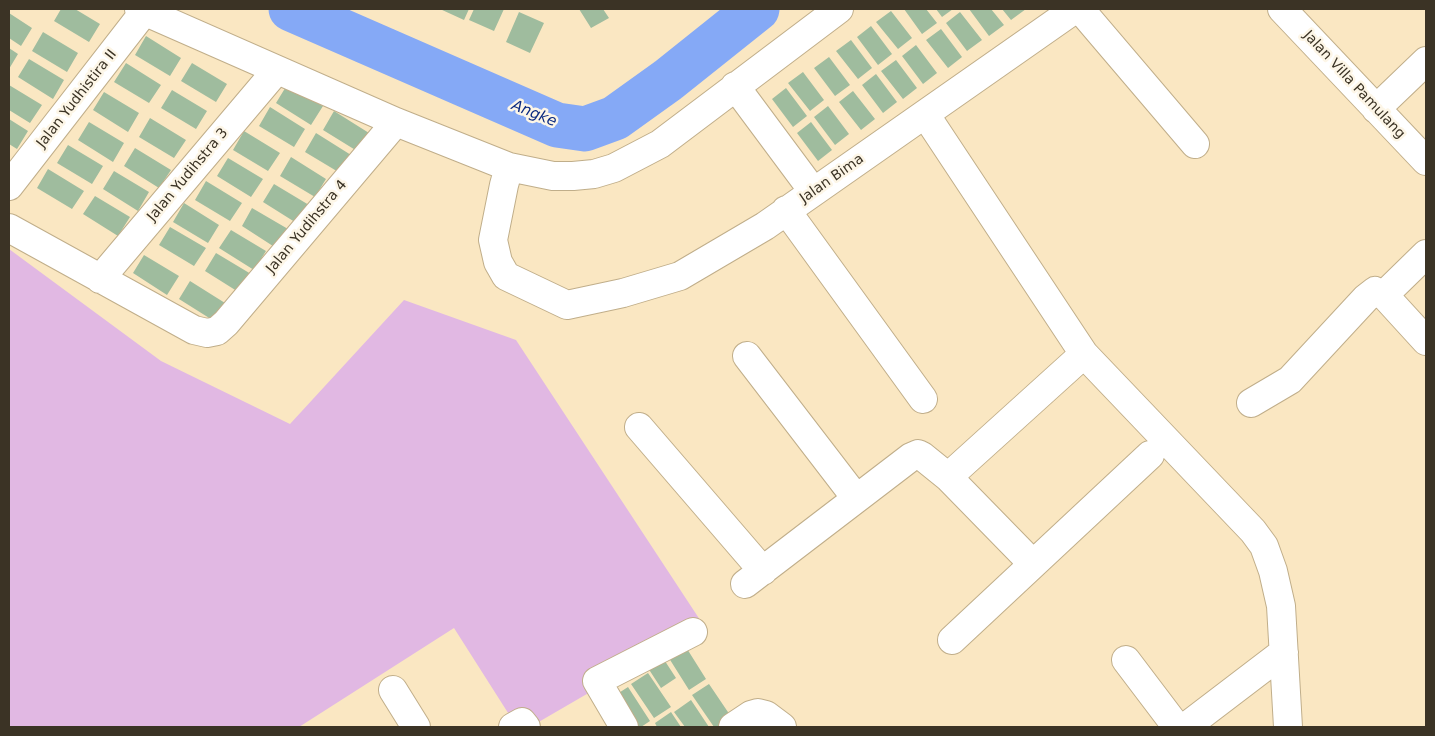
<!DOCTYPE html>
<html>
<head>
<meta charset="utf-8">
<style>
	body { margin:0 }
	#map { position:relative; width:1435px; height:736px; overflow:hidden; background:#fae7c2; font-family:"DejaVu Sans",sans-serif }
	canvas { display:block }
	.frame { position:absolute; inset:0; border:10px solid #3b3325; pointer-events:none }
</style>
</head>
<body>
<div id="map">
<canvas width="1435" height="736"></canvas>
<div class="frame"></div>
</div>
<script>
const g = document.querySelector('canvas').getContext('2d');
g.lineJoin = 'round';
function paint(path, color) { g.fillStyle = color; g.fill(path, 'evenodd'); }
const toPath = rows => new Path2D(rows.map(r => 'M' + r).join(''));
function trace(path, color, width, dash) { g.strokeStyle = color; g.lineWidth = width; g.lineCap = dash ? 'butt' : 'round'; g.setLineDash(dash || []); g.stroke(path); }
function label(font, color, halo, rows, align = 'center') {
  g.font = font + ' "DejaVu Sans",sans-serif'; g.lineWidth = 5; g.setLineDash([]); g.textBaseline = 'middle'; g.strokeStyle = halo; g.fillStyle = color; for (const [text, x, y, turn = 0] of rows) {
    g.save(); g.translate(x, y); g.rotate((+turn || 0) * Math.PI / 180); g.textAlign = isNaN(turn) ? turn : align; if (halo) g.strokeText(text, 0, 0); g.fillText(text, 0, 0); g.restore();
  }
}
paint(toPath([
	[9,249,161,361,290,424,404,300,516,340,704,626,530,727,517,727,454,628,299,727,9,727]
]), '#e1b8e3');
trace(toPath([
	[291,9,557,125,585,129,615,118,668,80,757,9]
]), '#85a9f6', 45);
paint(toPath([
	[61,9,75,9,100,24,89,42,54,21],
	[440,9,469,9,464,20],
	[474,9,504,9,494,31,469,20],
	[579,9,603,9,609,18,591,28],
	[904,9,926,9,937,23,922,34],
	[936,9,953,9,942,17],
	[969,9,991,9,1004,25,989,36],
	[1002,9,1026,9,1011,20],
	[891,11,912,38,898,49,876,22],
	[519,12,544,23,530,53,506,42],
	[960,12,982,40,967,51,946,23],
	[9,13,32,28,21,46,9,38],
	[871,26,892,54,878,65,857,37],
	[941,29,962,57,948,68,926,40],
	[43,32,78,53,67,72,32,51],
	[146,36,181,58,170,76,135,55],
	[851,40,872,68,858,79,836,51],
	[916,45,937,73,923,84,902,56],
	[9,48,18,54,9,69],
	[829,57,850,85,835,96,814,68],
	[29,59,64,80,53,99,18,77],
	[896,60,917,88,903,99,881,71],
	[126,63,161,85,149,103,114,82],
	[192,63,227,84,216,102,181,81],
	[803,72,824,100,810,111,788,83],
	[876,74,897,102,883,113,862,85],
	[9,85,42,105,30,123,9,110],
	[287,85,323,106,311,125,276,103],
	[786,88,807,116,793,127,772,99],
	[172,90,207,111,196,129,161,108],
	[853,91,875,119,861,130,839,102],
	[104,92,139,113,128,132,93,110],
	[828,106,849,134,835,145,814,117],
	[270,107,305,129,294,147,259,126],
	[334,111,369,133,357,151,323,130],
	[150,118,186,140,174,158,139,137],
	[9,119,28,131,17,149,9,144],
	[89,122,124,143,113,162,78,140],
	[811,122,832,150,818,161,797,133],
	[244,131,280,153,268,171,233,150],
	[316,133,351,155,340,173,305,152],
	[68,145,103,166,92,184,57,163],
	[135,148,171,170,159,188,124,166],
	[291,157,326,179,315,197,280,176],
	[228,158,263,179,251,197,217,176],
	[48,169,84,191,72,209,37,188],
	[114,171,149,192,138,211,103,189],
	[206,181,242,203,230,221,195,200],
	[274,184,309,205,298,224,263,202],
	[95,196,130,217,118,236,83,214],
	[184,203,219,225,208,243,173,222],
	[252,208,288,229,276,248,242,226],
	[170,227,206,248,194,266,159,245],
	[231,230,266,251,254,270,219,248],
	[216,253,251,274,240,293,205,271],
	[144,255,179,276,167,295,133,273],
	[190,281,225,303,214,321,179,299],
	[684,644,706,679,689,690,667,655],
	[663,658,676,678,661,688,648,668],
	[648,673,671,707,654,718,631,684],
	[709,684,732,718,717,727,714,727,692,695],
	[628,687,650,721,641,727,630,727,611,698],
	[691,700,709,727,685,727,674,712],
	[671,712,681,727,657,727,655,723]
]), '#9fbc9e');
const minor = toPath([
	[139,9,396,122,509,167,553,176,573,176,594,174,614,168,660,144,839,9],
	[1080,9,1195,144],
	[1282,9,1426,161],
	[735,86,813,191],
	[1376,109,1426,61],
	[925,114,1084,354,1253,531,1264,546,1273,571,1281,606,1288,727],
	[509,167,504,185,493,240,498,262,506,276,567,305,623,293,680,276,765,226,1075,9],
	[9,186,144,12],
	[786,210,923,399],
	[9,228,194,330,207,333,217,331,226,323,396,122],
	[1426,254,1384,295,1426,341],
	[100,279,276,71],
	[747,356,856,498],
	[1251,403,1290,380,1366,298,1375,291,1384,295],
	[639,427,763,571],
	[948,477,1033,564],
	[745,584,911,457,918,454,922,456,948,477,1084,354],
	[952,640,1150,455],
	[1126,660,1176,726,1181,727],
	[393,690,416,727],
	[513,727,522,722,526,727],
	[624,727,597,681,693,632],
	[733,727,751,715,758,713,766,715,782,727],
	[1182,727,1187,726,1284,652]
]);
trace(minor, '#c0ae8a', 30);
trace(minor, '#fff', 28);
label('14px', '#3b3325', '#fdf6e7', [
	["Jalan Villa Pamulang",1354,85,47],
	["Jalan Yudhistira II",77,99,-52],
	["Jalan Yudihstra 3",188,175,-50],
	["Jalan Bima",832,179,-35],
	["Jalan Yudihstra 4",307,227,-50]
]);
label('italic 15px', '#0c2b81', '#fdf6e7', [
	["Angke",534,114,22]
]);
</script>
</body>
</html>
